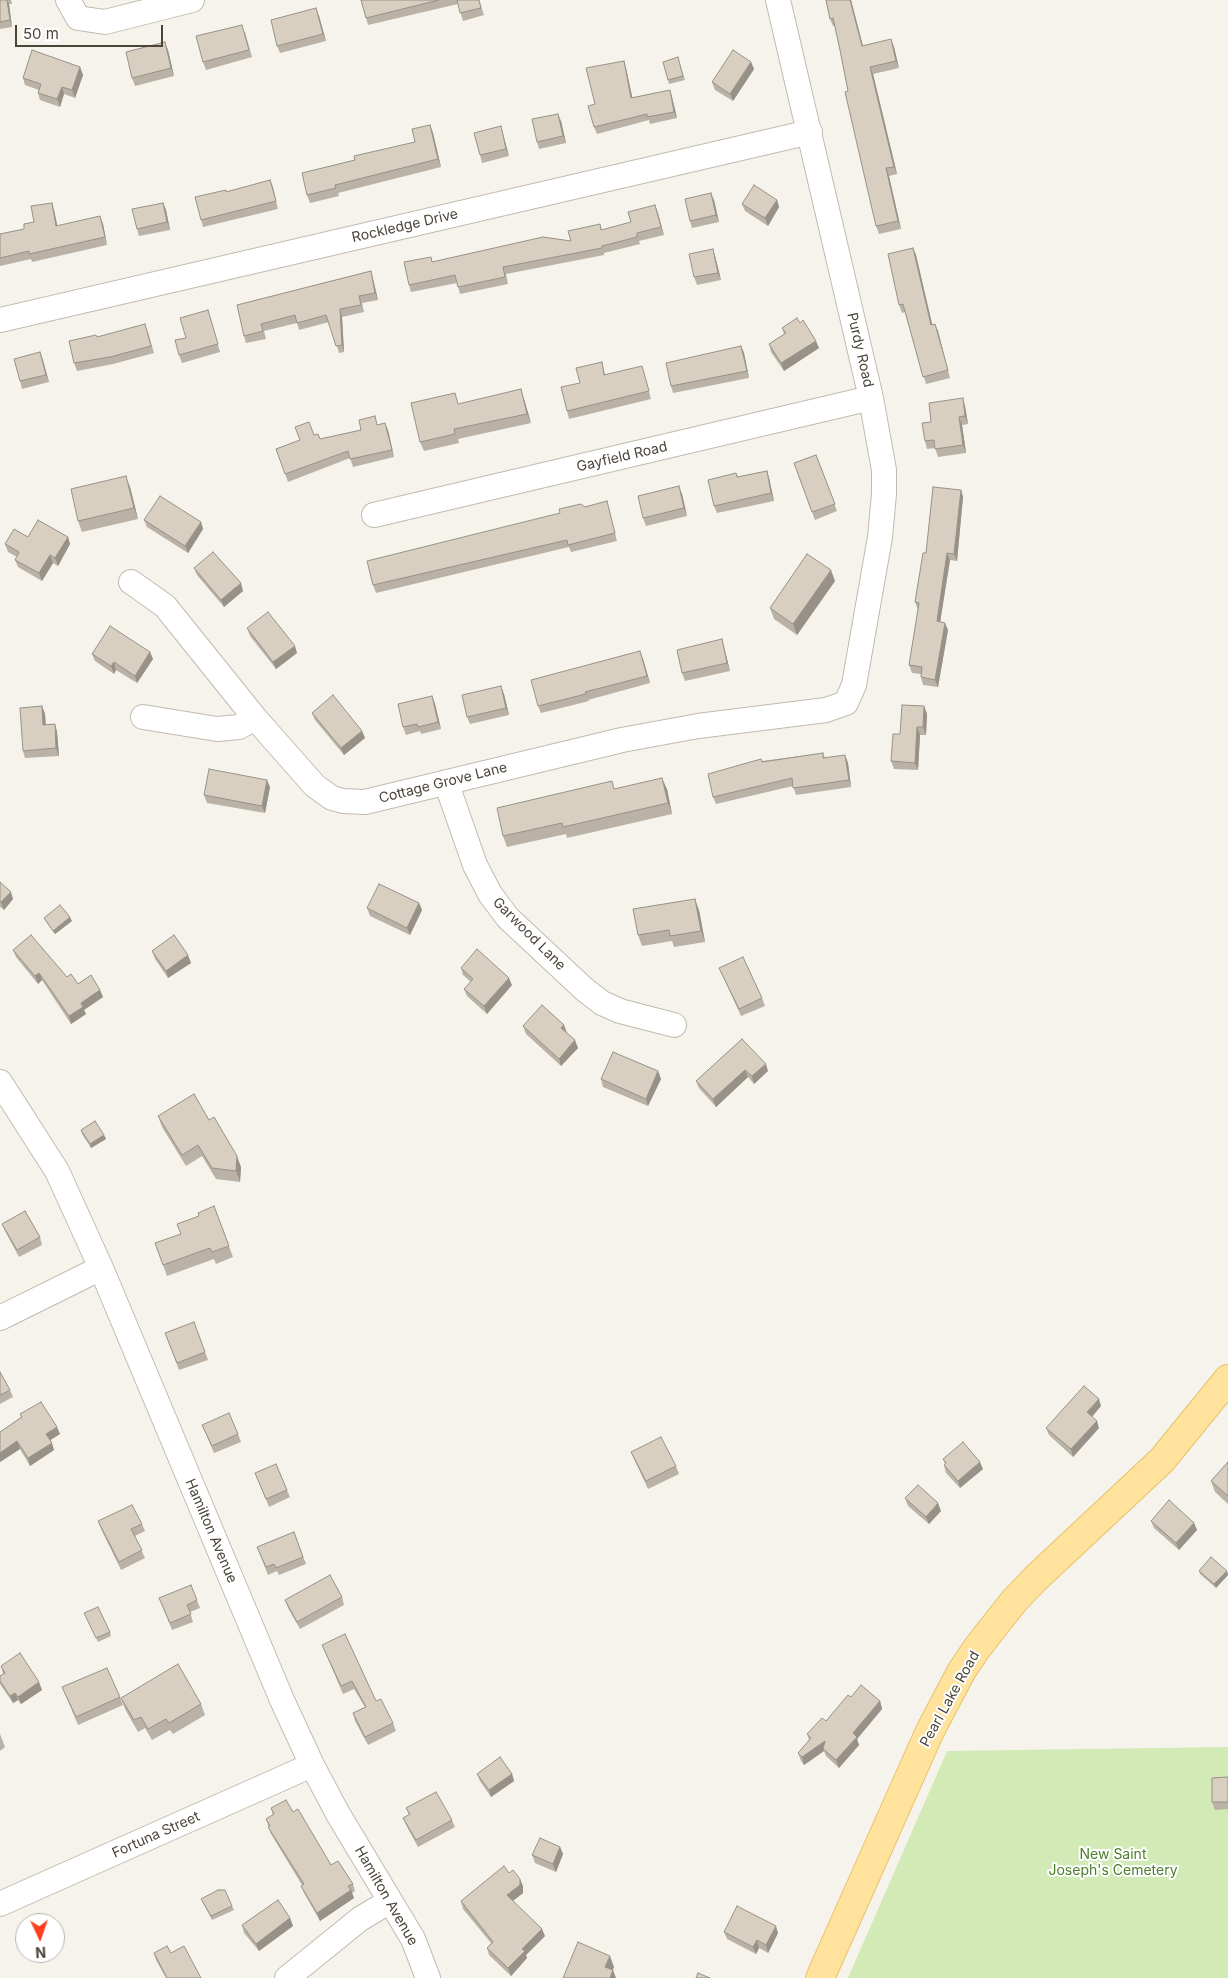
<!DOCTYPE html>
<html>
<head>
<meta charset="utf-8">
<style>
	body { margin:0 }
	#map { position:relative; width:1228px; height:1978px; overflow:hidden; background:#f6f3ec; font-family:Inter,sans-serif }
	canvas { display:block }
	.north { position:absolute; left:15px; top:1913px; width:50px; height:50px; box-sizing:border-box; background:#fff; border:1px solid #b7b4b0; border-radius:50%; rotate:177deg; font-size:14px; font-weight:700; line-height:20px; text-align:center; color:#4b4439 }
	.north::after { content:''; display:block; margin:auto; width:18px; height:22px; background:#fc3f1d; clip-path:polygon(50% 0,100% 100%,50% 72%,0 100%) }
	.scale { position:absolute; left:15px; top:25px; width:148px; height:22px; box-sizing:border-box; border:2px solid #4b4439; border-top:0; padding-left:6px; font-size:15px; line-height:18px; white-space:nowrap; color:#4b4439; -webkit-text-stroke:4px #fff; paint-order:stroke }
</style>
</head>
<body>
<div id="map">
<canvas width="1228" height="1978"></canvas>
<div class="north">N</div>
<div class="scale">50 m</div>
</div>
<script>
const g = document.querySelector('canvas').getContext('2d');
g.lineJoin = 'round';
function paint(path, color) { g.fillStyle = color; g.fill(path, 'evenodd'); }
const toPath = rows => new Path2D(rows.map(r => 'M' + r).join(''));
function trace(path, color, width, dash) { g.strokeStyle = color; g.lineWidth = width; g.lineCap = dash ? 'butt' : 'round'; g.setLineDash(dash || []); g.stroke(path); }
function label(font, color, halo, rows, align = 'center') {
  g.font = font + ' Inter,sans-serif'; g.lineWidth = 4; g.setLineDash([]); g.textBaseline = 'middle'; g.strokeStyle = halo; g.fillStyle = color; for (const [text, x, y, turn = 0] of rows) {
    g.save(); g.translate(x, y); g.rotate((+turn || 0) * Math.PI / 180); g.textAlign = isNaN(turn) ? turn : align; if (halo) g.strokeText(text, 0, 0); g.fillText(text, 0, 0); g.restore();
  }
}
paint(toPath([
	[1228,1747,1228,1978,848,1978,947,1751]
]), '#d2eab5');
const minor = toPath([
	[68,0,78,18,105,22,192,0],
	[0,320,810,132],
	[374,515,871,398],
	[131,582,165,606,255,718,315,786,332,798,343,801,365,802,622,740,698,726,826,710,846,703,854,685,880,537,884,494,884,470,871,398,778,0],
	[143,717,217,729,239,727,255,718],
	[446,782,475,865,490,894,508,918,584,989,602,1003,620,1011,674,1025],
	[0,1082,57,1171,101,1268,282,1700,312,1765,338,1814,413,1939,428,1978],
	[0,1318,101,1268],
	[0,1904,312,1765],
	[287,1978,360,1919,390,1901]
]);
const major = toPath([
	[820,1978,930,1731,961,1672,977,1648,1014,1601,1036,1578,1162,1460,1228,1379]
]);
trace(minor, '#c2bbae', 26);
trace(major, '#e6c16a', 30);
trace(minor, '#fff', 24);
trace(major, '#ffe39c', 28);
paint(toPath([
	[0,0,11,0,12,4,9,4,12,27,0,29],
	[361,0,479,0,484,15,463,21,458,4,368,25],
	[826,0,851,0,863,46,894,47,899,68,873,74,897,174,889,176,901,229,879,234,876,226,835,26,833,26,830,19],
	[319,16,326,41,280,53,277,46],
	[245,32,252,57,206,70,203,62],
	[168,50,174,76,135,86,132,78],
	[624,61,626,68,632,98,670,90,672,97,677,118,650,124,649,120,597,134,594,127,595,104],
	[679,61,685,80,669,84,668,80],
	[751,62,754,69,733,101,715,90,712,82],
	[80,67,83,75,75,98,64,94,60,107,40,100,38,93,39,90,25,85,23,78],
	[561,121,566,143,539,149,537,142],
	[430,125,433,133,441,167,338,193,339,196,310,203,307,195,355,160,415,142],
	[503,134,509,156,482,163,480,155],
	[270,180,278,209,203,227,201,220,226,192],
	[714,200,719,222,692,228,690,221],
	[777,200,779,207,768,226,745,211,742,204],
	[163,203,166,210,170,230,139,236,137,229],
	[655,205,664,235,639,241,640,244,604,253,604,255,506,274,508,284,460,294,457,283,411,292,409,285,431,257,432,262,571,241,600,224,602,230,631,222],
	[54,210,57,226,103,224,107,245,32,262,31,259,0,266,0,234,24,229],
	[913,248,916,255,932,325,938,331,950,378,926,384,905,312,902,313,899,305],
	[715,256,721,280,697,285,694,277],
	[371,271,373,279,378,300,362,303,364,312,342,317,344,352,339,353,329,322,299,330,297,323,264,331,266,339,246,343,244,336,237,305],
	[208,310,220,352,182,363,179,355,186,338],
	[800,323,819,348,784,371,771,352,769,344,784,334,782,328],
	[148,332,154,353,113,364,77,371,74,363,97,337],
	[741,346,744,353,749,378,673,393,671,386],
	[40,352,49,382,22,389,20,381],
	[602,362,605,374,644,373,651,399,569,419,567,411,580,383],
	[524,399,531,423,458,439,459,443,424,451,420,442,459,404],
	[965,406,968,424,962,425,966,453,938,457,935,448,927,449,925,441,931,422],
	[378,425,388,430,394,457,353,467,350,458,288,482,276,449,314,435,320,439,361,430],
	[816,455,837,511,815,520,794,463],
	[767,471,769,478,774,501,717,513,714,506,736,473,738,477],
	[130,487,138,519,82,532,78,521],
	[961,490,963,497,957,561,950,560,940,622,948,630,938,687,923,685,921,677,921,674,912,673,909,665,918,610,915,602,926,553],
	[682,494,687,516,646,526,643,518],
	[607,501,617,541,571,552,569,547,376,593,373,585,560,513],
	[144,520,201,522,203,529,188,553,147,527],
	[28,537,68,537,70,544,58,566,53,563,42,581,18,567,15,560,17,557,8,552,5,544],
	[194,568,243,591,224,607,197,575],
	[835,581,797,635,774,619,770,608],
	[247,628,297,653,276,669,250,636],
	[722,639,730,671,685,681,682,673],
	[150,652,153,659,137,683,116,670,114,674,95,661,92,654],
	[643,659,650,683,588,700,589,701,541,713,538,706],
	[504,694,509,715,470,724,467,717],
	[432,696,435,704,441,729,421,734,420,731,406,735,403,727],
	[42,706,45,714,46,725,55,724,57,732,59,756,25,758,23,751],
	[924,706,927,714,926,735,920,735,918,770,894,769,891,761,900,734],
	[312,713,362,731,365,738,344,755,315,720],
	[823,753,825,758,845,755,848,763,851,787,796,795,793,786,716,804,713,797,762,761],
	[270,787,265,813,207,803,204,795],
	[615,789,667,789,672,814,567,838,566,834,507,847,503,836],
	[0,882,13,899,4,910,0,907],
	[419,903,422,910,410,935,370,916,367,908],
	[699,910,705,942,674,947,672,941,642,946,638,935],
	[44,918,72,921,55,934,46,921],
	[13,950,67,977,78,984,100,990,103,997,84,1010,86,1014,71,1024,42,980,38,984,16,957],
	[152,951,191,963,168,978,155,959],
	[461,968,512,985,487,1014,467,996,464,989,471,982,463,975],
	[719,968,762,998,765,1006,741,1016],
	[523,1026,567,1033,578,1048,561,1066,526,1034],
	[742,1039,768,1071,754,1084,748,1077,716,1107,699,1088,696,1081],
	[658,1071,661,1079,648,1106,603,1087,601,1079],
	[158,1116,209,1120,241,1167,240,1182,216,1179,202,1156,186,1166,162,1127],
	[81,1130,104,1135,106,1139,91,1148,82,1134],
	[214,1206,233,1257,216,1264,214,1259,167,1276,155,1243,181,1234,199,1216],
	[2,1224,40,1237,42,1245,19,1257,5,1231],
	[194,1322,208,1360,179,1370,165,1333],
	[0,1372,10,1390,13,1397,0,1404],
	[1101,1406,1092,1417,1099,1428,1073,1457,1049,1435,1046,1428],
	[20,1414,60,1434,50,1440,54,1450,30,1466,20,1449,0,1462,0,1432,21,1417],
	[202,1425,238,1434,241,1442,214,1453],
	[631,1452,676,1466,679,1474,648,1489,634,1459],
	[943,1459,983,1469,960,1488,946,1473,944,1465,945,1464],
	[1228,1462,1228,1504,1215,1492,1211,1481],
	[258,1480,287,1490,290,1497,269,1507],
	[905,1498,941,1511,929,1524,908,1506],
	[98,1521,142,1524,145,1531,135,1536,145,1558,121,1570,101,1529],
	[1151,1521,1194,1523,1197,1530,1179,1550,1154,1528],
	[294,1532,306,1564,279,1575,277,1571,268,1575,257,1547],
	[1199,1571,1227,1571,1228,1575,1216,1588,1200,1574],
	[342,1597,344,1605,300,1629,288,1608,285,1600],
	[159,1598,197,1600,200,1608,190,1612,193,1622,172,1630],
	[86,1617,110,1632,111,1636,98,1642],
	[322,1645,376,1701,393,1723,396,1731,368,1745,355,1721,353,1713,365,1707,354,1689,343,1694],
	[1,1666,42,1690,21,1704,18,1700,13,1703,0,1684,0,1676,3,1674],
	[62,1687,120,1697,123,1705,78,1725],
	[851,1697,880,1701,882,1709,857,1739,859,1745,839,1768,826,1756,824,1751,804,1765,801,1761,798,1753,809,1740,807,1734,826,1721],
	[121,1698,201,1704,205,1715,173,1734,170,1730,152,1740,145,1728,138,1732,125,1709],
	[0,1734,5,1747,0,1751],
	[477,1774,512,1774,514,1781,491,1797,480,1781],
	[1228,1777,1228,1809,1215,1810,1212,1802],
	[271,1808,293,1812,331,1865,353,1884,355,1891,352,1893,354,1898,320,1921,304,1893,301,1886,302,1885,271,1834,266,1819,273,1815],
	[406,1808,452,1820,455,1827,418,1847,406,1825,403,1818,409,1815],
	[560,1847,563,1854,556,1872,535,1863,532,1855],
	[509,1873,523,1886,523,1893,513,1901,545,1936,526,1955,527,1958,511,1976,489,1955,487,1948,491,1943,463,1909,461,1901],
	[201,1899,232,1906,234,1910,212,1920],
	[290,1918,293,1926,259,1951,244,1933,242,1925],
	[724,1932,778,1933,768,1953,759,1948,756,1954,727,1939],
	[154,1953,171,1953,201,1978,166,1978,156,1960]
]), '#bab2a6');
paint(toPath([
	[7,0,9,4,12,27,10,20],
	[850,0,851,0,865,54,862,46],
	[316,8,319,16,326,41,323,34],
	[891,39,894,47,899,68,896,61],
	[165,42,168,50,174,76,171,68],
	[624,61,626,68,634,105,631,98],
	[751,62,754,69,733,101,730,94],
	[80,67,83,75,75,98,72,90],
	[870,67,873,74,897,174,894,167],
	[62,87,64,94,60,107,57,99],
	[670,90,672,97,677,118,674,112],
	[558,114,561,121,566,143,563,136],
	[430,125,433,133,441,167,438,159],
	[501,126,503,134,509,156,506,149],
	[886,168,889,176,901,229,898,221],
	[270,180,273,187,278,209,276,201],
	[711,193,714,200,719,222,716,215],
	[777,200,779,207,768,226,765,218],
	[52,203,54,210,59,233,56,226],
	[163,203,166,210,170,230,167,222],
	[655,205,658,213,664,235,661,227],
	[100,216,103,224,107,245,105,237],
	[913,248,916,255,934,332,931,325],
	[713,249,715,256,721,280,718,273],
	[371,271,373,279,378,300,375,293],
	[340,309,342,317,344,352,342,345],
	[935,324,938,331,950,378,948,370],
	[816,341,819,348,784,371,781,363],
	[741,346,744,353,749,378,747,371],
	[40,352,43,360,49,382,46,375],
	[521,389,524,399,531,423,527,414],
	[963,398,965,406,968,424,965,416],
	[959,417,962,425,966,453,963,445],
	[385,423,388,430,394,457,392,450],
	[767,471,769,478,774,501,771,493],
	[126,476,130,487,138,519,134,508],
	[679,486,682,494,687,516,684,508],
	[961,490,963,497,957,561,954,554],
	[201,522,203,529,188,553,185,546],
	[68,537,70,544,58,566,55,558],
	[947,553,950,560,939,629,937,621],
	[50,555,53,563,42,581,39,573],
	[831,570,835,581,797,635,793,624],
	[241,583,243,591,224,607,221,600],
	[945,623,948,630,938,687,935,680],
	[722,639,730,671,727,663],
	[295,646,297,653,276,669,273,662],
	[640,651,643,659,650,683,647,676],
	[150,652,153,659,137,683,135,676],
	[114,662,116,670,114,674,111,666],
	[501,686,504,694,509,715,506,708],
	[432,696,435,704,441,729,438,722],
	[42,706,45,714,46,732,43,725],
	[924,706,927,714,926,735,923,727],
	[55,724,57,732,59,756,56,748],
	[917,727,920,735,918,770,915,763],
	[362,731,365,738,344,755,341,748],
	[845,755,848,763,851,787,849,780],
	[662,778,667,789,672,814,668,803],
	[267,780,270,787,265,813,262,806],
	[11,892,13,899,4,910,1,902],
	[695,899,699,910,705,942,701,931],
	[419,903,422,910,410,935,407,928],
	[70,917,72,921,55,934,53,931],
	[188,955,191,963,168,978,166,971],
	[39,973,42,980,38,984,35,976],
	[509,978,512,985,487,1014,484,1006],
	[100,990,103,997,84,1010,86,1014,71,1024,69,1016,81,1003],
	[564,1025,567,1033,561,1028],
	[575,1040,578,1048,561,1066,559,1059],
	[766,1064,768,1071,754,1084,752,1076],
	[745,1070,748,1077,716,1107,713,1099],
	[658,1071,661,1079,648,1106,646,1099],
	[104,1135,106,1139,91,1148,90,1144],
	[237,1156,241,1167,240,1182,236,1171],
	[1099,1399,1101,1406,1090,1419,1087,1412],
	[1097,1421,1099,1428,1073,1457,1071,1449],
	[57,1427,60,1434,49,1441,46,1434],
	[17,1441,20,1449,0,1462,0,1453],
	[52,1443,54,1450,30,1466,28,1458],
	[980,1462,983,1469,960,1488,958,1481],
	[938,1503,941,1511,929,1524,926,1517],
	[1194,1523,1197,1530,1179,1550,1176,1543],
	[1227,1571,1228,1575,1216,1588,1214,1584],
	[39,1682,42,1690,21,1704,18,1697],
	[15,1693,18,1700,13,1703,10,1696],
	[880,1701,882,1709,857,1739,859,1745,839,1768,836,1760,853,1733],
	[825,1741,823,1749,824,1751,804,1765,802,1757],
	[512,1774,514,1781,491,1797,489,1790],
	[560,1847,563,1854,556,1872,553,1864],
	[520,1879,523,1886,523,1893,510,1903,507,1895],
	[351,1890,354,1898,320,1921,317,1913],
	[290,1918,293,1926,259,1951,256,1944],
	[776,1926,778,1933,768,1953,766,1945],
	[542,1929,545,1936,526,1955,527,1958,511,1976,508,1968,522,1949],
	[757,1940,759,1948,756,1954,753,1947],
	[610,1956,614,1967,610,1978,605,1967],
	[613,1970,616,1978,610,1978]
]), '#979187');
const building = toPath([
	[0,0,7,0,10,20,0,22,0,0],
	[361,0,439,0,366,18,361,0],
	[457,0,479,0,481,8,460,13,457,0],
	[826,0,850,0,862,46,891,39,896,61,870,67,894,167,886,168,898,221,876,226,845,92,848,91,840,50,833,18,830,19,826,0],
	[316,8,323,34,277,46,271,20,316,8],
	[242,25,249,50,203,62,196,36,242,25],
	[165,42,171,68,132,78,126,52,165,42],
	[32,50,80,67,72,90,62,87,57,99,38,93,41,84,23,78,32,50],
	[733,50,751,62,730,94,712,82,733,50],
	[678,57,683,76,668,80,663,62,678,57],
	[624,61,631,98,670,90,674,112,647,117,647,114,594,127,588,106,595,104,586,68,624,61],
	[558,114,563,136,537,142,532,119,558,114],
	[430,125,438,159,335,185,336,188,307,195,302,173,355,160,354,156,415,142,412,129,430,125],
	[501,126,506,149,480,155,474,133,501,126],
	[270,180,276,201,201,220,195,197,226,190,226,192,270,180],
	[754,185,777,200,765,218,742,204,754,185],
	[711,193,716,215,690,221,685,199,711,193],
	[52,203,56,226,100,216,105,237,29,254,29,251,0,258,0,234,24,229,24,224,34,222,31,206,52,203],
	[163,203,167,222,137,229,132,209,163,203],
	[655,205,661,227,637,233,637,237,602,246,602,248,503,267,505,277,458,287,455,275,409,285,404,262,431,257,432,262,543,237,571,241,568,231,600,224,601,230,631,222,628,212,655,205],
	[913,248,931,325,935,324,948,370,923,377,903,304,899,305,888,254,913,248],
	[713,249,718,273,694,277,689,254,713,249],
	[371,271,375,293,359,296,361,305,340,309,342,345,336,346,326,315,297,323,295,315,261,324,263,331,244,336,237,305,371,271],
	[208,310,218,344,179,355,175,340,186,338,180,318,208,310],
	[797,318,800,323,803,320,816,341,781,363,769,344,786,333,782,328,797,318],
	[145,324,151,346,110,357,74,363,69,341,96,335,97,337,145,324],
	[741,346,747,371,671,386,666,363,741,346],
	[40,352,46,375,20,381,14,359,40,352],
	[602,362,604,375,642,366,649,391,567,411,561,387,580,383,576,368,602,362],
	[521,389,527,414,454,429,455,434,420,442,411,403,455,393,458,404,521,389],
	[963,398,965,416,959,417,963,445,935,449,934,440,925,441,922,423,931,422,929,403,963,398],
	[375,416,377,425,385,423,392,450,350,459,348,451,285,474,276,449,300,440,295,427,309,422,314,435,318,434,320,439,361,430,359,420,375,416],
	[816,455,835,504,812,512,794,463,816,455],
	[767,471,771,493,714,506,708,480,736,473,737,477,767,471],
	[126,476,134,508,78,521,71,489,126,476],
	[679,486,684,508,643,518,638,496,679,486],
	[933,487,961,490,954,554,947,553,937,621,945,623,935,680,921,677,922,667,909,665,919,603,915,602,923,553,926,553,933,487],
	[160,496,201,522,185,546,144,520,160,496],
	[607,501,615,533,568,545,567,540,373,585,367,561,560,513,559,509,581,504,585,507,607,501],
	[38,520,68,537,55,558,50,555,39,573,15,560,19,552,5,544,14,529,28,537,38,520],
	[213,552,241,583,221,600,194,568,213,552],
	[807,554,831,570,793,624,770,608,807,554],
	[268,612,295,646,273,662,247,628,268,612],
	[110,626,150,652,135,676,114,662,111,666,92,654,110,626],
	[722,639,727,663,682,673,677,650,722,639],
	[640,651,647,676,585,692,586,694,538,706,531,680,640,651],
	[501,686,506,708,467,717,462,695,501,686],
	[333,695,362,731,341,748,312,713,333,695],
	[432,696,438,722,418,727,417,724,403,727,398,704,432,696],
	[902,705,924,706,923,727,917,727,915,763,891,761,893,734,900,734,902,705],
	[42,706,43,725,55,724,56,748,23,751,20,708,42,706],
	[823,753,823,758,845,755,849,780,793,788,792,778,713,797,708,774,761,759,762,762,823,753],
	[209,769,267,780,262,806,204,795,209,769],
	[662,778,668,803,563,827,562,823,503,836,497,808,612,781,614,789,662,778],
	[0,882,11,892,1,902,0,902,0,882],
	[379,884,419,903,407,928,367,908,379,884],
	[695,899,701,931,670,936,669,930,638,935,633,909,695,899],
	[60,905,70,917,53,931,44,918,60,905],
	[31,935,67,977,71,974,78,984,91,975,100,990,81,1003,83,1007,69,1016,39,973,35,976,13,950,31,935],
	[174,935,188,955,166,971,152,951,174,935],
	[477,949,509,978,484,1006,464,989,473,979,461,968,477,949],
	[743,957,762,998,739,1009,719,968,743,957],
	[542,1005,564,1025,561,1028,575,1040,559,1059,523,1026,542,1005],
	[742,1039,766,1064,752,1076,745,1070,713,1099,696,1081,742,1039],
	[613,1052,658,1071,646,1099,601,1079,613,1052],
	[194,1094,209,1120,214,1117,237,1156,236,1171,212,1168,198,1145,182,1155,158,1116,194,1094],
	[95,1121,104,1135,90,1144,81,1130,95,1121],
	[214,1206,229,1246,212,1252,210,1248,163,1265,155,1243,181,1234,177,1224,199,1216,198,1213,214,1206],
	[25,1211,40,1237,17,1250,2,1224,25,1211],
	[194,1322,205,1352,177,1363,165,1333,194,1322],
	[0,1372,10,1390,0,1395,0,1372],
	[1084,1386,1099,1399,1087,1412,1097,1421,1071,1449,1046,1428,1084,1386],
	[41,1402,57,1427,46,1434,52,1443,28,1458,17,1441,0,1453,0,1432,22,1417,20,1414,41,1402],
	[229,1413,238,1434,212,1446,202,1425,229,1413],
	[661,1437,676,1466,646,1481,631,1452,661,1437],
	[963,1442,980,1462,958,1481,944,1465,946,1463,943,1459,963,1442],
	[1228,1462,1228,1496,1211,1481,1228,1462],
	[276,1464,287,1490,266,1499,255,1473,276,1464],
	[918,1485,938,1503,926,1517,905,1498,918,1485],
	[1169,1500,1194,1523,1176,1543,1151,1521,1169,1500],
	[132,1505,142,1524,131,1529,142,1550,119,1562,98,1521,132,1505],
	[294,1532,303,1557,276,1568,274,1564,266,1567,257,1547,294,1532],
	[1211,1557,1227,1571,1214,1584,1199,1571,1211,1557],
	[330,1575,342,1597,297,1622,285,1600,330,1575],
	[191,1585,197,1600,187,1605,191,1614,170,1623,159,1598,191,1585],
	[98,1607,110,1632,96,1638,84,1613,98,1607],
	[345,1634,376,1701,381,1699,393,1723,365,1737,353,1713,366,1707,352,1681,341,1686,322,1645,345,1634],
	[20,1653,39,1682,18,1697,15,1693,10,1696,0,1681,0,1676,5,1673,1,1666,20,1653],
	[178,1664,201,1704,169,1723,166,1719,148,1729,141,1717,134,1720,121,1698,178,1664],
	[107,1668,120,1697,76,1717,62,1687,107,1668],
	[861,1685,880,1701,853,1733,857,1737,836,1760,823,1749,825,1741,802,1757,798,1753,811,1738,807,1734,822,1718,826,1721,848,1695,851,1697,861,1685],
	[500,1757,512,1774,489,1790,477,1774,500,1757],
	[1228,1777,1228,1802,1212,1802,1212,1778,1228,1777],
	[436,1792,452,1820,416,1840,403,1818,410,1814,406,1808,436,1792],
	[286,1800,293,1812,298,1809,331,1865,338,1861,353,1884,348,1886,351,1890,317,1913,301,1886,304,1884,268,1827,270,1826,266,1819,274,1814,271,1808,286,1800],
	[540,1838,560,1847,553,1864,532,1855,540,1838],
	[504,1866,509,1873,513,1870,520,1879,520,1885,507,1895,542,1929,522,1949,525,1951,508,1968,487,1948,493,1942,461,1901,504,1866],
	[218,1890,225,1890,232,1906,211,1916,201,1899,218,1890],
	[278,1900,290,1918,256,1944,242,1925,278,1900],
	[737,1906,776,1926,766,1945,757,1940,753,1947,724,1932,737,1906],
	[578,1942,610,1956,605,1967,613,1970,610,1978,563,1978,578,1942],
	[167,1946,171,1953,184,1946,201,1978,167,1978,154,1953,167,1946],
	[698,1973,710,1978,696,1978,698,1973]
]);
paint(building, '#d8cfc1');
trace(building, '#979187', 1);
label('14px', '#4b4439', '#fff', [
	["Rockledge Drive",405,226,-13],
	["Purdy Road",860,350,77],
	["Gayfield Road",622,457,-13],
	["Cottage Grove Lane",443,783,-14],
	["Garwood Lane",529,934,45],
	["Hamilton Avenue",211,1531,67],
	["Pearl Lake Road",950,1699,-61],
	["Fortuna Street",156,1835,-24],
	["Hamilton Avenue",386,1896,60]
]);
label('14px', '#4a7f2a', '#fff', [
	["New Saint",1113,1855],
	["Joseph's Cemetery",1113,1871]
]);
</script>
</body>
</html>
